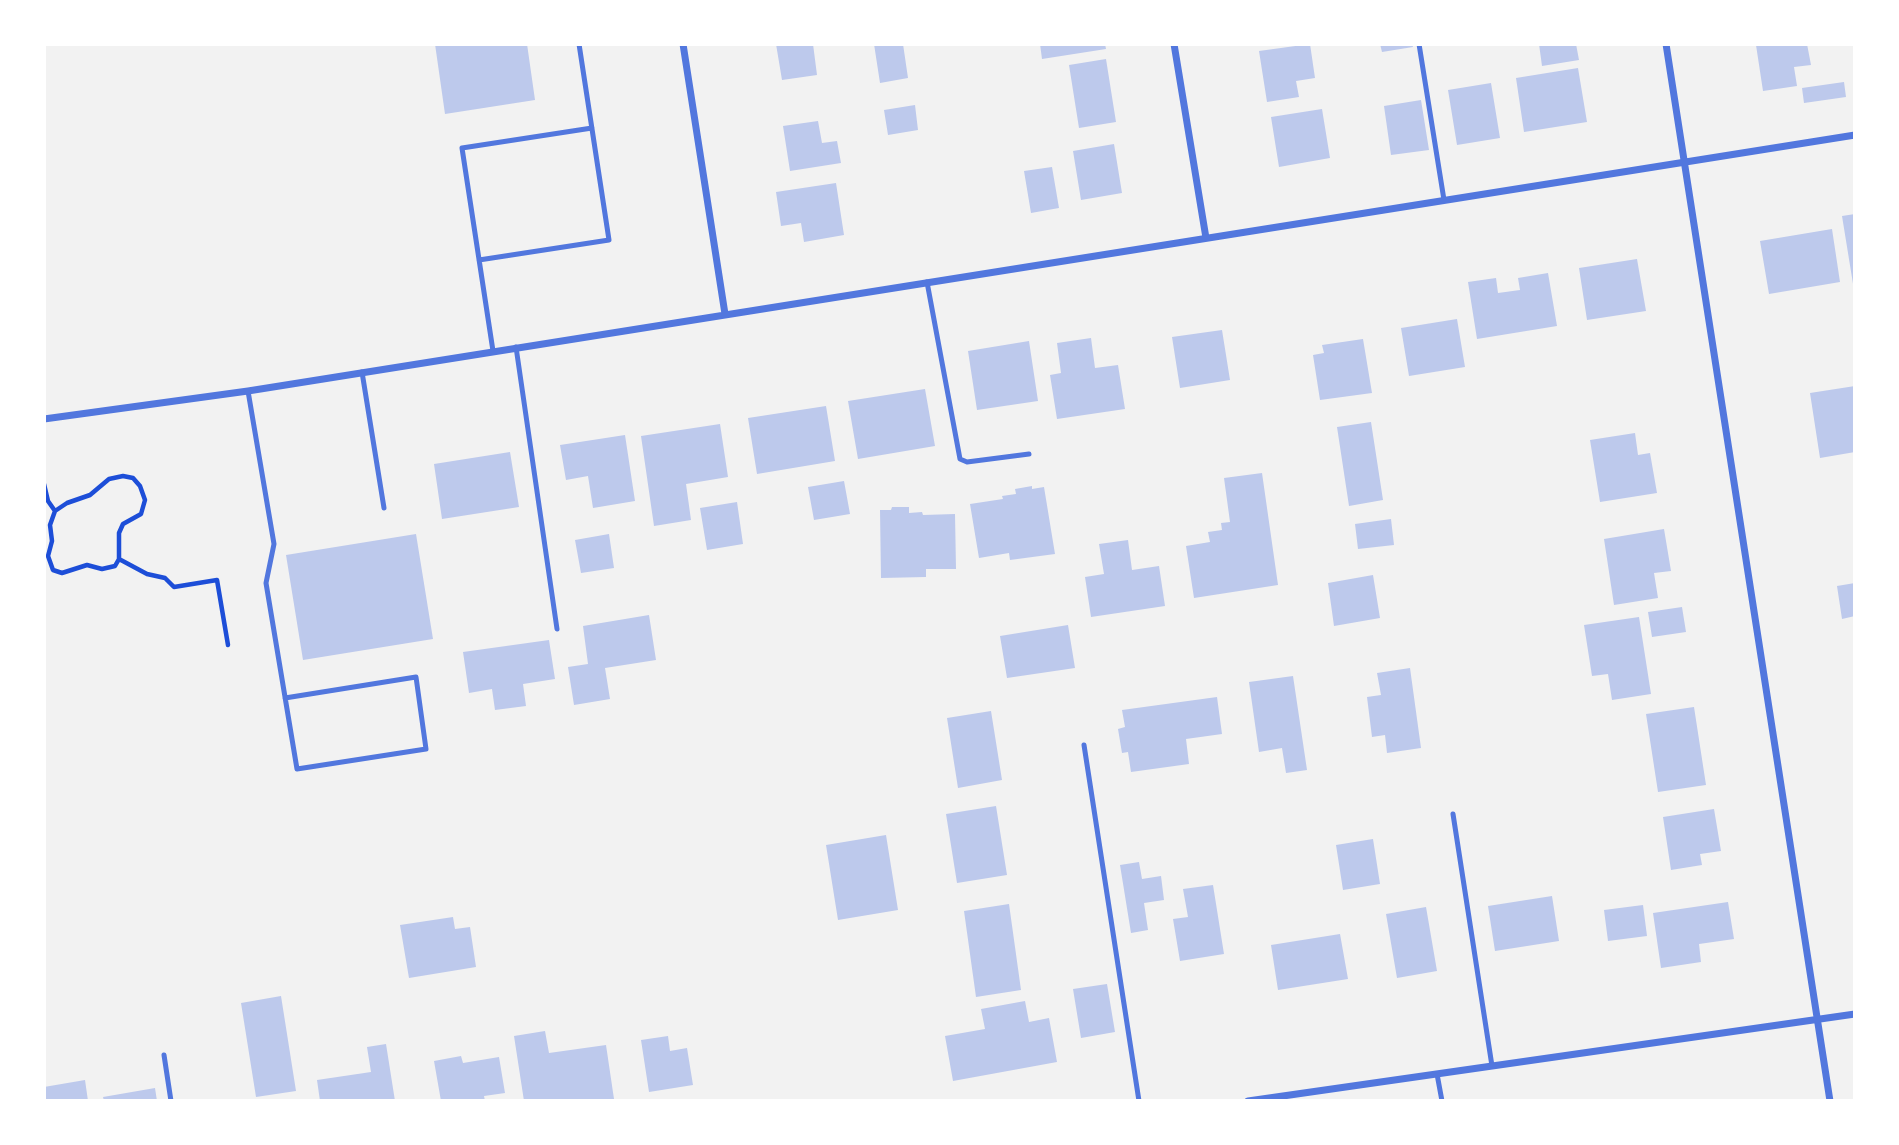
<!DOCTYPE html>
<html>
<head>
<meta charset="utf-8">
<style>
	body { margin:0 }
	#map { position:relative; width:1899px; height:1145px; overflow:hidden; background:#f2f2f2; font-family:"PT Sans",sans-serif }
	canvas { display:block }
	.frame { position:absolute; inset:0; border:46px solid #fff; pointer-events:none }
</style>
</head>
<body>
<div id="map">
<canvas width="1899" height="1145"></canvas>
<div class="frame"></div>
</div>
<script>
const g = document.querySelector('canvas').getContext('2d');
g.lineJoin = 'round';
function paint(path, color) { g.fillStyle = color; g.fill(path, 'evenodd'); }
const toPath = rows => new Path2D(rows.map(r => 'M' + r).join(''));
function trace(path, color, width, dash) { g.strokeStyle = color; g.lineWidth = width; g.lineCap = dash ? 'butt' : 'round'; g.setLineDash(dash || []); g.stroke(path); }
paint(toPath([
	[435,44,527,44,535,100,445,114],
	[776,44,813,44,817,75,782,80],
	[874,44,903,44,908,78,880,83],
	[1040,44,1105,44,1106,49,1042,59],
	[1310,44,1315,78,1296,81,1299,97,1267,102,1259,51],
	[1380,44,1412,44,1413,47,1382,52],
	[1539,44,1576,44,1579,60,1542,66],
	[1764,44,1807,44,1811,65,1794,67,1797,86,1763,91,1756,45],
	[1106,59,1116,122,1079,128,1069,65],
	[1578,68,1587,122,1524,132,1516,78],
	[1844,82,1846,97,1804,103,1802,88],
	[1491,83,1500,138,1457,145,1448,90],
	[1421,100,1429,150,1391,155,1384,106],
	[915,105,918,130,888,135,884,110],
	[1322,109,1330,158,1279,167,1271,117],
	[818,121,822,143,837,141,841,163,790,171,783,126],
	[1114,144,1122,193,1081,200,1073,151],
	[1052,167,1059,208,1031,213,1024,171],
	[836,183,844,235,804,242,801,223,781,226,776,192],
	[1855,214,1855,290,1854,290,1842,216],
	[1832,229,1840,282,1769,294,1760,241],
	[1637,259,1646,311,1587,320,1579,268],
	[1548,273,1557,326,1477,339,1468,282,1496,278,1498,293,1520,290,1518,278],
	[1457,319,1465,367,1409,376,1401,328],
	[1222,330,1230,380,1180,388,1172,337],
	[1091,338,1095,368,1118,365,1125,409,1057,419,1050,375,1061,373,1057,343],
	[1363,339,1372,393,1320,400,1313,355,1324,353,1322,345],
	[1029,341,1038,401,977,410,968,351],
	[1855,386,1855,452,1820,458,1810,393],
	[925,389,935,446,858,459,848,401],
	[826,406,835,461,757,474,748,418],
	[1371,422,1383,500,1349,506,1337,427],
	[720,424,728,477,686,484,691,520,654,526,641,436],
	[1635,433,1638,455,1650,453,1657,493,1600,502,1590,440],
	[625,435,635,501,593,508,588,476,566,480,560,445],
	[510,452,519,507,442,519,434,464],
	[1262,473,1278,585,1194,598,1186,546,1210,542,1208,532,1222,530,1221,523,1230,522,1224,478],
	[844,481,850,514,814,520,808,487],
	[1032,486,1032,489,1044,487,1055,554,1010,560,1009,553,979,558,970,504,1003,499,1002,496,1016,494,1015,489],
	[737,502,743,544,707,550,700,508],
	[892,507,909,507,909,513,922,512,923,515,955,514,956,569,926,569,926,577,881,578,880,510,891,510],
	[1391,519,1394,545,1358,549,1355,524],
	[1664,529,1671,571,1654,573,1658,598,1614,605,1604,539],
	[416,534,433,639,303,660,286,555],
	[609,534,614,568,581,573,575,540],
	[1128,540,1132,570,1159,566,1165,606,1091,617,1085,577,1104,574,1099,544],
	[1373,575,1380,618,1334,626,1328,583],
	[1855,583,1855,616,1842,619,1837,586],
	[1682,607,1686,632,1652,637,1648,612],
	[649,615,656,660,605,668,610,699,574,705,568,667,588,664,583,626],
	[1639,617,1651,694,1612,700,1608,674,1592,676,1584,625],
	[1068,625,1075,668,1007,678,1000,636],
	[549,640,555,679,523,684,526,706,495,710,492,689,469,693,463,652],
	[1410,668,1421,748,1387,753,1385,735,1372,737,1367,697,1381,695,1377,673],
	[1293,676,1307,770,1286,773,1282,748,1259,752,1249,682],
	[1217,697,1222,734,1186,739,1189,764,1131,772,1128,752,1122,753,1118,729,1125,727,1122,710],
	[1694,707,1706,785,1658,792,1646,714],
	[991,711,1002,780,958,788,947,718],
	[996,806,1007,875,957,883,946,814],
	[1714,809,1721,851,1700,854,1702,865,1671,870,1663,817],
	[886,835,898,910,838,920,826,845],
	[1373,839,1380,884,1343,890,1336,845],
	[1139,862,1142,879,1161,876,1164,900,1144,903,1148,930,1131,933,1120,865],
	[1213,885,1224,954,1180,961,1173,919,1188,917,1183,889],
	[1552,896,1559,941,1495,951,1488,906],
	[1728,902,1734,939,1699,944,1701,962,1661,968,1653,913],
	[1009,904,1021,990,976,997,964,911],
	[1643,905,1647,936,1608,941,1604,910],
	[1426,907,1437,971,1397,978,1386,914],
	[453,917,455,929,470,927,476,967,409,978,400,925],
	[1340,934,1348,979,1278,990,1271,945],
	[1107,984,1115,1032,1081,1038,1073,989],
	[281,996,296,1091,256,1097,241,1003],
	[1025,1001,1029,1022,1049,1018,1057,1062,953,1081,945,1036,985,1029,981,1009],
	[545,1031,549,1053,606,1045,614,1099,598,1101,524,1101,514,1036],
	[668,1036,670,1051,687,1048,693,1085,649,1092,641,1040],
	[386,1044,395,1101,320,1101,317,1080,371,1072,367,1047],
	[461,1056,463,1063,499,1057,505,1093,484,1096,485,1101,441,1101,434,1061],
	[85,1080,88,1101,44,1101,44,1087],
	[155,1088,157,1101,104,1101,103,1097]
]), '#bdc9ec');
trace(toPath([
	[123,476,133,478,140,486,145,500,141,514,123,524,119,533,119,559,115,566,102,569,87,565,62,573,53,570,48,556,52,541,50,525,55,511,67,503,90,495,109,479,123,476],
	[44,484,48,501,55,511],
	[119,559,147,574,165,578,174,587,217,580,228,645]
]), '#1d4ed8', 4.5);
trace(toPath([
	[1419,44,1444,200],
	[479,260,609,240,579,44],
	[927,282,960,459,967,462,1029,454],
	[516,347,557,629],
	[493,351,462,148,592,128],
	[362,372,384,508],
	[248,391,274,544,266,583,297,769,426,749,416,677,285,698],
	[1084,745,1139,1101],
	[1453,814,1492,1066],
	[164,1055,171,1101],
	[1437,1074,1442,1101]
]), '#5277de', 5);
trace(toPath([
	[683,44,725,314],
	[1174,44,1206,238],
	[1666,44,1830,1101],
	[44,419,248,391,1855,135],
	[1248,1101,1855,1014]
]), '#5277de', 7);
</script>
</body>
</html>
